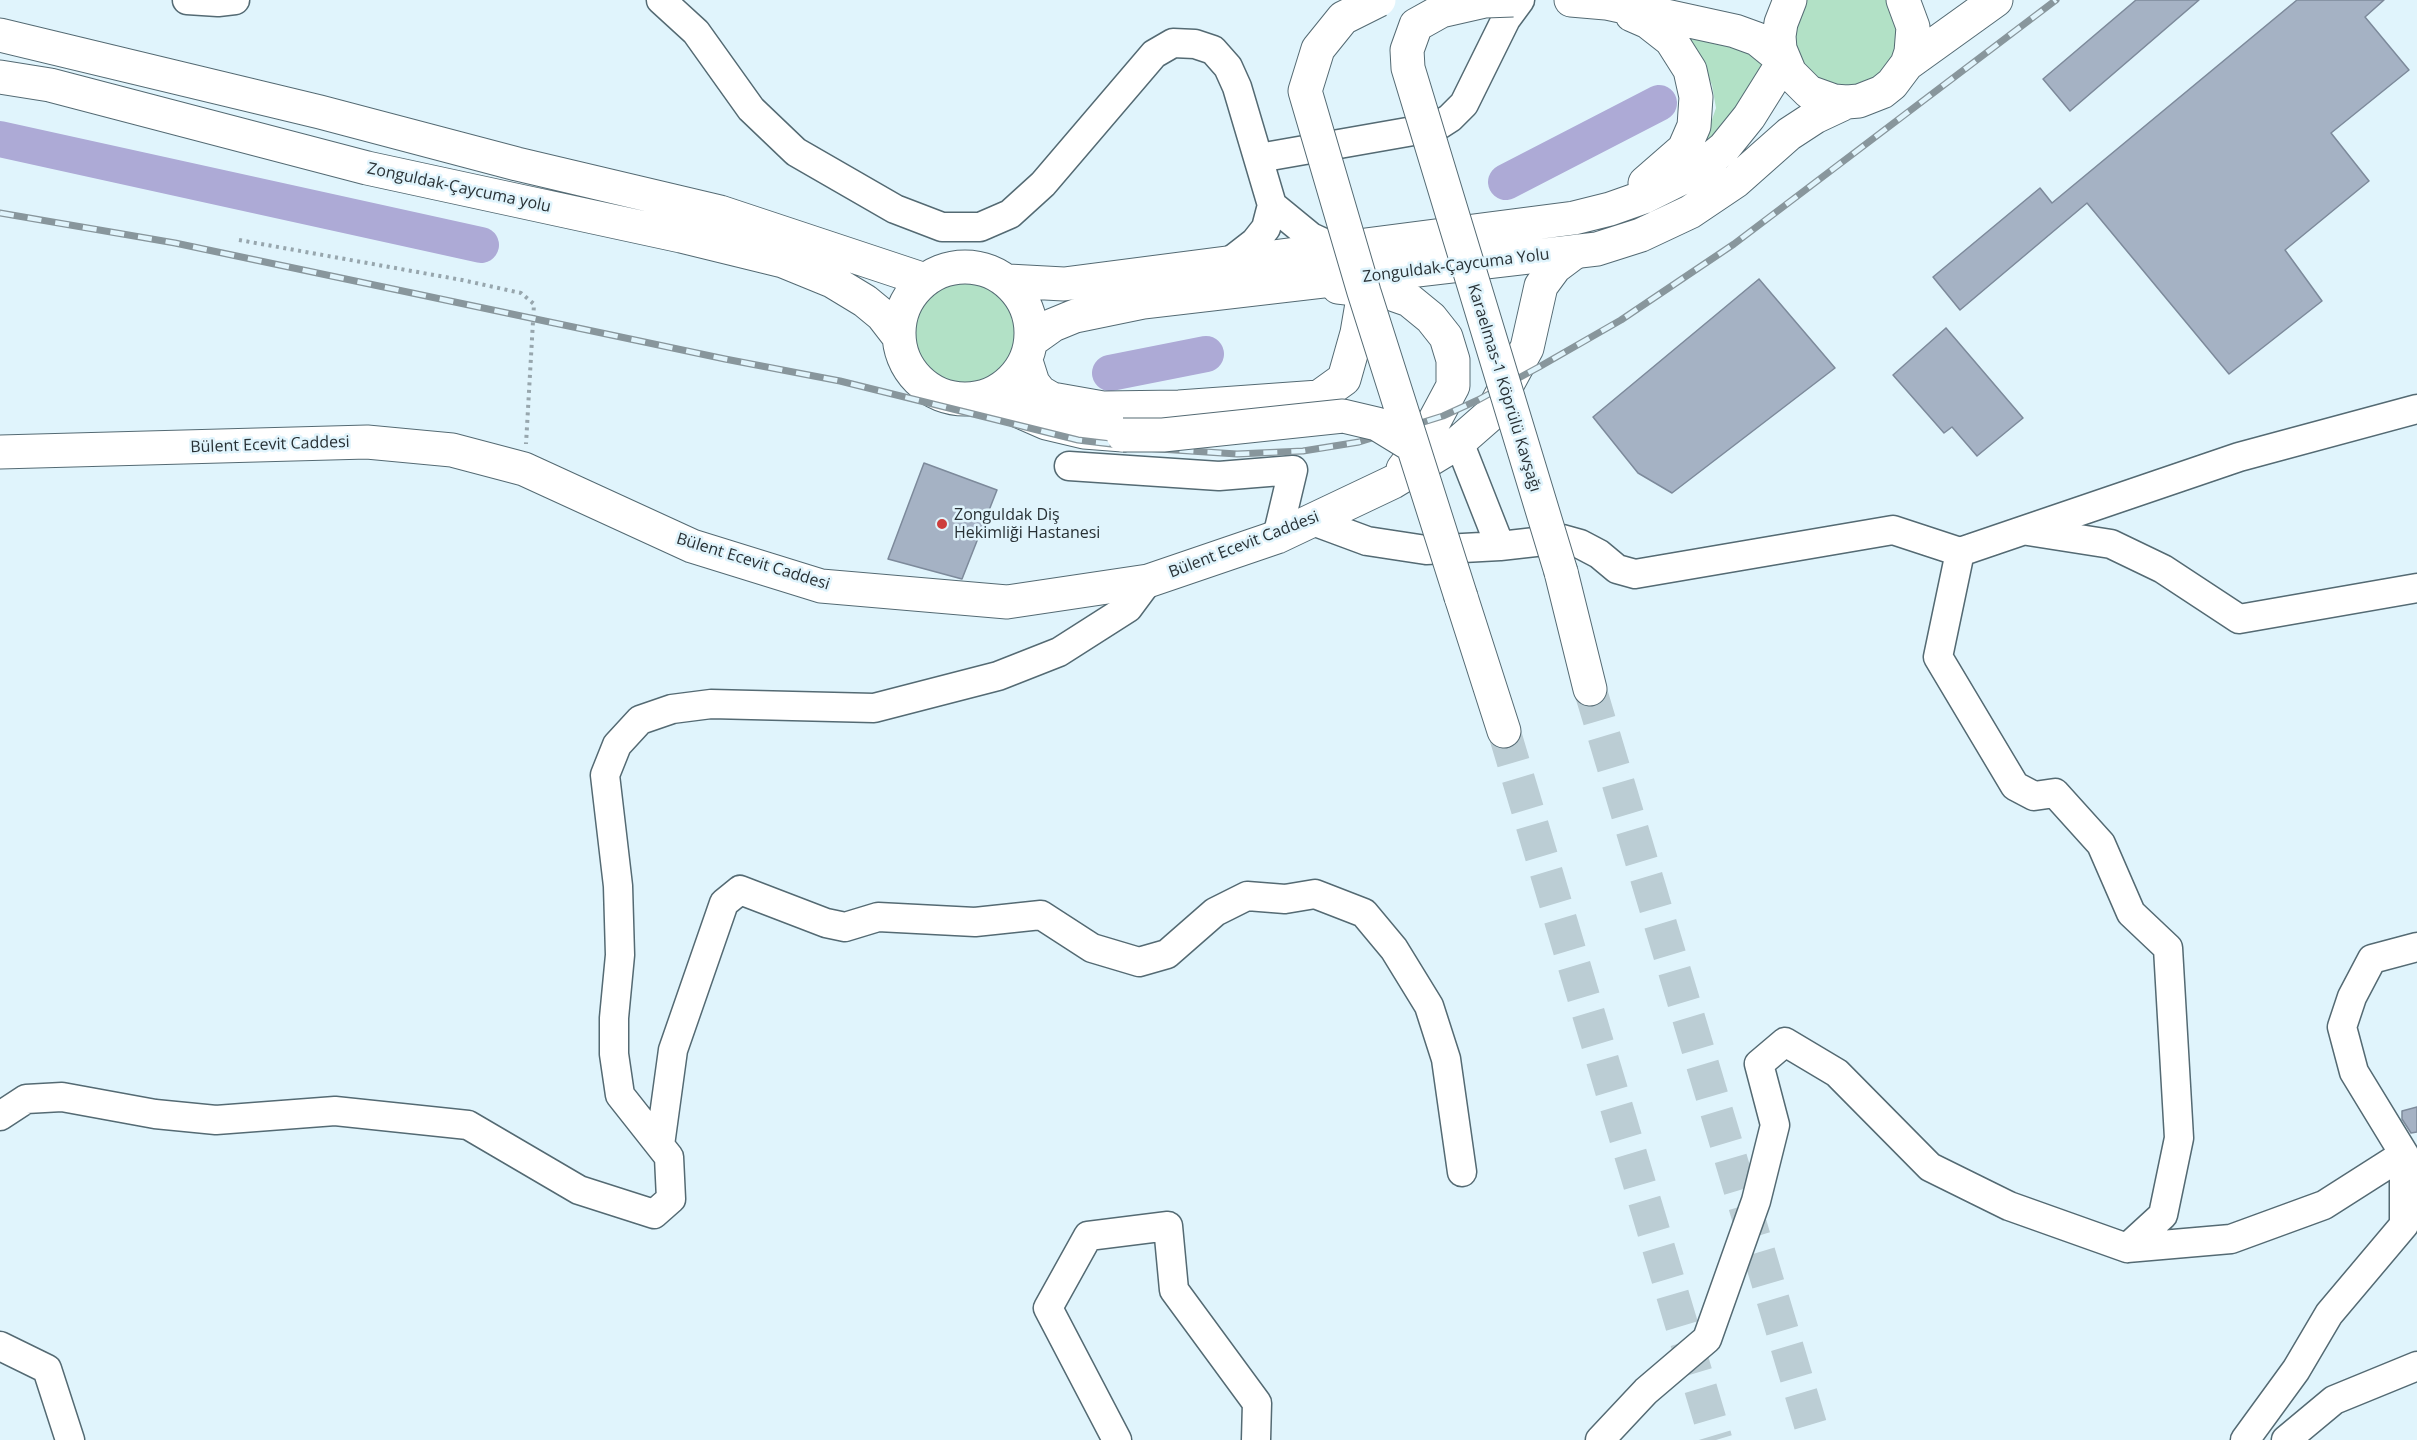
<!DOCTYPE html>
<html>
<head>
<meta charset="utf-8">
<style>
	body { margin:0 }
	canvas { display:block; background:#e0f4fc }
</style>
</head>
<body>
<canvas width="2417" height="1440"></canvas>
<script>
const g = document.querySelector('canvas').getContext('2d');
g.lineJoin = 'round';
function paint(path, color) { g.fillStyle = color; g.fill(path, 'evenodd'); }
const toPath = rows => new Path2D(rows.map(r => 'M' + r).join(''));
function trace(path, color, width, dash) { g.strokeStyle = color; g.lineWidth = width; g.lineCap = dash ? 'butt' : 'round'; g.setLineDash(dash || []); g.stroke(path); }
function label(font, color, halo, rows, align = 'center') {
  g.font = font + ' "Open Sans",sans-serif'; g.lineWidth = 5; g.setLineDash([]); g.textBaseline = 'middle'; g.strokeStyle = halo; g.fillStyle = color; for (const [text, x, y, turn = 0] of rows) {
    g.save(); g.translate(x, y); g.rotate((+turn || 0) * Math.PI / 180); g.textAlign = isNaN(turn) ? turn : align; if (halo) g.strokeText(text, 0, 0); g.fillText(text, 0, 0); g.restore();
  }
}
paint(toPath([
	[1796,0,1897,0,1898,2,1894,75,1824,93,1784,36],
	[1684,34,1732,45,1756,57,1766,69,1711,142,1706,137,1716,108,1712,85,1699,56],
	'904 333a61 61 0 1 1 122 0a61 61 0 1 1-122 0Z'
]), '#b2e1c6');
trace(toPath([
	[0,139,481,245],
	[1506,182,1659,103],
	[1110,373,1206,354]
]), '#adaad6', 36);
const building = toPath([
	[2136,0,2199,0,2070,111,2043,79,2136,0],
	[2297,0,2384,0,2365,17,2409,70,2331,133,2369,181,2285,250,2322,301,2229,374,2087,203,1960,310,1933,277,2040,188,2052,203,2297,0],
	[1759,279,1835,368,1672,493,1638,473,1593,417,1759,279],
	[1946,328,2023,418,1977,456,1952,427,1944,433,1893,375,1946,328],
	[924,463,997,490,962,579,888,559,924,463],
	[2417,1107,2417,1132,2411,1133,2402,1119,2402,1111,2417,1107]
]);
paint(building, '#a5b2c4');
trace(building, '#7d8a9b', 1.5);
trace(toPath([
	[1590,689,1815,1440],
	[1504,731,1716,1440]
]), '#bbcdd4', 33, [33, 16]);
const minor = toPath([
	[187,0,218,2,235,0],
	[661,0,696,32,751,109,796,152,895,209,942,227,980,227,1010,214,1043,184,1154,54,1173,43,1195,44,1213,50,1228,67,1237,87,1272,205,1266,228,1255,242,1228,263],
	[1259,158,1436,127,1450,118,1464,104,1506,19,1520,0],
	[1272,205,1311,237,1337,249],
	[1069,466,1219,476,1293,470,1277,537],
	[1313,521,1367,541,1426,550,1500,546,1459,442],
	[2028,531,2111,544,2163,569,2239,619,2417,588],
	[1500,546,1562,539,1580,544,1599,554,1617,569,1635,574,1893,530,1960,552,2239,457,2417,409],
	[0,1116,26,1099,62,1097,155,1114,216,1120,335,1111,468,1125,579,1190,654,1214,671,1199,669,1157,620,1095,614,1054,614,1018,620,955,618,886,605,775,617,745,640,720,672,709,711,704,874,708,998,676,1059,652,1128,608,1148,581],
	[660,1145,673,1050,724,903,740,890,826,923,845,927,878,917,975,922,1041,915,1092,948,1139,962,1167,954,1215,912,1247,896,1285,899,1315,894,1364,913,1394,949,1429,1006,1446,1059,1462,1172],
	[2127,1248,2231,1239,2324,1205,2404,1154],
	[0,1346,47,1369,70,1440],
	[1117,1440,1048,1308,1088,1236,1168,1226,1174,1290,1257,1403,1256,1440],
	[1600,1440,1646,1391,1707,1339,1756,1201,1775,1125,1759,1064,1785,1042,1837,1073,1930,1167,2009,1206,2127,1248,2163,1215,2179,1138,2168,948,2131,913,2101,844,2055,793,2034,796,2015,786,1938,657,1960,552],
	[2245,1440,2296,1370,2329,1314,2404,1225,2404,1154,2354,1072,2342,1027,2352,997,2372,959,2417,947],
	[2286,1440,2334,1400,2417,1366]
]);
const major = toPath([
	[1338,287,1389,293,1409,300,1431,318,1446,337,1453,360,1453,386,1422,444,1403,469],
	[0,452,367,442,452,450,524,469,692,546,821,586,1007,602,1148,581,1277,537,1393,482,1459,442,1491,414,1527,348,1541,286,1555,267,1575,252]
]);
const highway = toPath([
	[1790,0,1781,23,1779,36,1780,49,1790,73,1809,92,1834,101,1847,102,1859,101,1882,92,1892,84,1907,64,1911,52,1913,27,1903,0],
	[1632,15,1648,22,1671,40,1690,70,1696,97,1694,126,1684,149,1645,183],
	[0,35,320,112,517,164,720,212,925,280],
	[1907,64,1996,0],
	[0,77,50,85,367,168,681,236,783,261,832,281,865,301,882,315,899,337],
	'899 333a66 66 0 1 1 132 0a66 66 0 1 1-132 0Z',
	[1008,281,1064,284,1574,218,1610,209,1644,197,1696,171,1724,148,1749,117,1784,61,1757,39,1735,31,1606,3,1571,0],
	[1032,340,1053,325,1075,316,1143,302,1597,249,1641,235,1690,212,1736,181,1789,134,1815,117,1847,102],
	[1026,361,1033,383,1040,392,1052,399,1103,408,1179,407,1319,397,1344,379,1357,333,1364,292],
	[974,399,1014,409,1046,423,1084,432,1123,435],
	[1561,572,1590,689],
	[1461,597,1504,731]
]);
trace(minor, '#546a73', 31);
trace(major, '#546a73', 35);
trace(highway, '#546a73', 35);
trace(toPath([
	[239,240,462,280,521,293,534,304,526,444]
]), '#97a6ad', 4, [3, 4.5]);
trace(minor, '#fff', 28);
trace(major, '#fff', 33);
trace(highway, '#fff', 33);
const rail = toPath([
	[0,213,175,243,725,359,840,381,1078,440,1144,448,1237,454,1303,451,1359,442,1443,416,1478,400,1539,367,1621,320,1734,244,2056,0]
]);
trace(rail, '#88969c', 7);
trace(rail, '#e0f4fc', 4.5, [14]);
const highwayBridge = toPath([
	[1379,0,1343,18,1318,49,1305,91,1364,292,1461,597],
	[1513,0,1485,1,1441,11,1416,25,1407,50,1408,68,1561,572],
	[1123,435,1163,435,1343,416,1377,424,1413,446]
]);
trace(highwayBridge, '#546a73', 35, []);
trace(highwayBridge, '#fff', 33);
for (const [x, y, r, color] of [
	[942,524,6,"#cd3e3c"]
]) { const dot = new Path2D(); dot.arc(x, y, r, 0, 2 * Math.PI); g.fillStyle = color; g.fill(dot); trace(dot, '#e0f4fc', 2); }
label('16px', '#283135', '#e0f4fc', [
	["Zonguldak-Çaycuma yolu",459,188,12],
	["Zonguldak-Çaycuma Yolu",1456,266,-7],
	["Karaelmas-1 Köprülü Kavşağı",1504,388,73],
	["Bülent Ecevit Caddesi",270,445,-2],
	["Bülent Ecevit Caddesi",1244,545,-21],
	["Bülent Ecevit Caddesi",753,562,17]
]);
label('16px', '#283135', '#e0f4fc', [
	["Zonguldak Diş",954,515],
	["Hekimliği Hastanesi",954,533]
], 'left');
</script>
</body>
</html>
